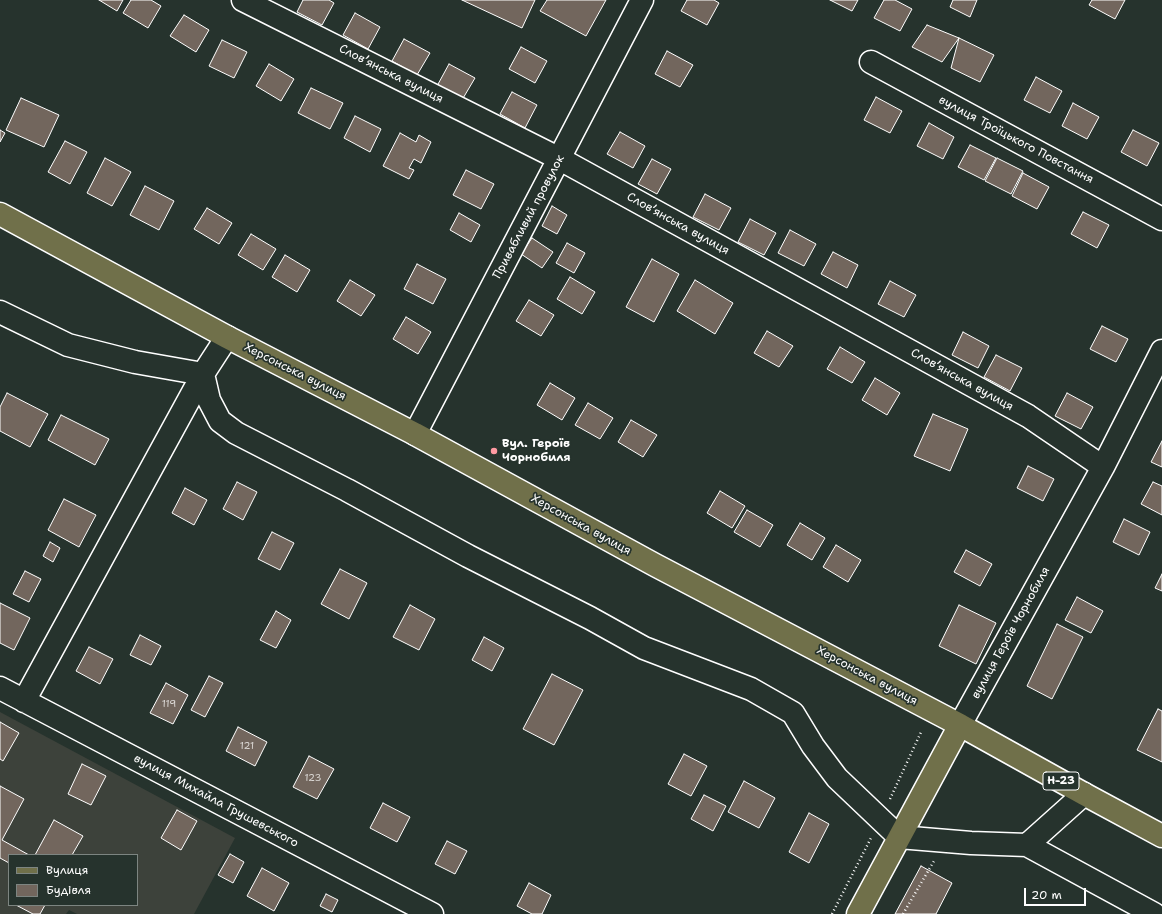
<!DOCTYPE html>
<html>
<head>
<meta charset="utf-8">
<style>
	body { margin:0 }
	#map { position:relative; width:1162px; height:914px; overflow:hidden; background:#26332d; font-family:"Shantell Sans",sans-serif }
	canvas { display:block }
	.legend { position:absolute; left:8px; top:854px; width:130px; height:52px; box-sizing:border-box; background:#26332d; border:1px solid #7d8581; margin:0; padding:5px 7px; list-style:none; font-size:12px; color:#fff }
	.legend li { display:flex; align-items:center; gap:8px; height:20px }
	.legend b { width:20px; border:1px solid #7d8581 }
	.scale { position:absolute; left:1024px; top:888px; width:62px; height:18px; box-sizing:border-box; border:2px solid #fff; border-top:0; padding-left:5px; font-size:12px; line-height:14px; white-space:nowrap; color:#fff; -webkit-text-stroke:3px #26332d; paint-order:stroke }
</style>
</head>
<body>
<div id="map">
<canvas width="1162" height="914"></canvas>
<ul class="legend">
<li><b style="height:5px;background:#70704a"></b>Вулиця</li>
<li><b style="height:11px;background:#72665d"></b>Будівля</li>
</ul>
<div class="scale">20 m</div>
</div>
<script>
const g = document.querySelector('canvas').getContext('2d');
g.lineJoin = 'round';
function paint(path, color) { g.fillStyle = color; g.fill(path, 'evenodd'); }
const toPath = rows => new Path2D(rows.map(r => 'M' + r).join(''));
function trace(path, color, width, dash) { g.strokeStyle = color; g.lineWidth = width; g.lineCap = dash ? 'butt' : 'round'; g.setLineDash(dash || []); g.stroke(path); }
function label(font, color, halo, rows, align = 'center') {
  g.font = font + ' "Shantell Sans",sans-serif'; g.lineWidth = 3.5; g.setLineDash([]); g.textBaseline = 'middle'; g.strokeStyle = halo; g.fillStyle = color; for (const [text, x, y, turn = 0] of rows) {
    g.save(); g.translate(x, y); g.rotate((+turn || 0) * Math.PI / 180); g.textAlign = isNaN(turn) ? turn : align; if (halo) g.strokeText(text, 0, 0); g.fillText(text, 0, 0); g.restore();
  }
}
paint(toPath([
	[0,712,235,838,194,914,77,914,69,910,66,914,0,914],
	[9,855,137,855,137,905,9,905]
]), '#3d423b');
const building = toPath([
	[99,0,123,0,117,11,99,0],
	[131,0,151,0,161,6,148,28,123,13,131,0],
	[303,0,329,0,334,3,322,25,297,12,303,0],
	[462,0,535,0,522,28,462,0],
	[547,0,606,0,586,36,540,11,547,0],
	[687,0,714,0,719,3,707,25,681,11,687,0],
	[830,0,858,0,852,11,830,0],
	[884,0,895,0,912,9,900,31,874,18,884,0],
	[953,0,977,0,970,17,950,7,953,0],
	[1092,0,1125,0,1115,19,1089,5,1092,0],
	[355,13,380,27,368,49,343,35,355,13],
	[184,15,209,30,196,52,170,36,184,15],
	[927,25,959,38,942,62,912,47,927,25],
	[959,38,994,55,980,82,951,68,959,38],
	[404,39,430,53,417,75,392,61,404,39],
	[222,40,247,52,234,78,209,66,222,40],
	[521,47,547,61,535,83,509,69,521,47],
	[667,51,693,65,680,87,655,74,667,51],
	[269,64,294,79,281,101,256,86,269,64],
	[449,64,475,78,462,100,437,86,449,64],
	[1036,77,1062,91,1050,113,1024,100,1036,77],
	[311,88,343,103,330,129,298,113,311,88],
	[512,92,537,105,525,128,500,114,512,92],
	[876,97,902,111,890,133,864,120,876,97],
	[21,98,59,115,44,147,6,130,21,98],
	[1073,103,1099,117,1087,139,1062,126,1073,103],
	[355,116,381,129,370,152,344,138,355,116],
	[929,123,954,137,943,159,917,146,929,123],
	[0,130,5,133,0,142,0,130],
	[1133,130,1159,143,1147,166,1121,152,1133,130],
	[620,132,645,146,633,168,607,154,620,132],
	[400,133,416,142,419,135,431,142,421,163,414,159,409,168,414,170,409,179,383,166,400,133],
	[65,141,87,152,70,184,48,172,65,141],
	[970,145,996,158,984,180,958,167,970,145],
	[105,158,131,172,112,206,87,193,105,158],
	[997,158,1023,171,1011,194,985,181,997,158],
	[652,159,671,169,657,194,638,184,652,159],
	[466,170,494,184,481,209,453,195,466,170],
	[1023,173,1049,187,1037,209,1012,196,1023,173],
	[145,186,174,201,159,230,130,215,145,186],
	[705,194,731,208,719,230,693,217,705,194],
	[552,206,567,215,557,234,542,226,552,206],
	[207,208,232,223,219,244,194,229,207,208],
	[1083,212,1109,225,1097,248,1071,234,1083,212],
	[459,213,480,225,471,242,450,230,459,213],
	[750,219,776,233,764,255,738,242,750,219],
	[790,230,816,244,804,266,778,253,790,230],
	[251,234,276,249,263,270,238,255,251,234],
	[532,238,553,252,542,268,521,254,532,238],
	[567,243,585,253,574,273,556,263,567,243],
	[833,252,858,265,847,288,821,274,833,252],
	[285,255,310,270,297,292,272,277,285,255],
	[652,259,679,274,654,322,626,307,652,259],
	[417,264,446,279,433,304,404,289,417,264],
	[570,277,595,292,582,314,557,299,570,277],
	[350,280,375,295,361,316,337,301,350,280],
	[695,280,733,303,715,334,677,311,695,280],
	[890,281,916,295,904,317,878,304,890,281],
	[529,300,554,315,541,336,516,321,529,300],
	[406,317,431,332,418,354,393,339,406,317],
	[1102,326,1128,339,1116,362,1090,349,1102,326],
	[767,331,793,346,779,367,754,353,767,331],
	[963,332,989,346,978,368,952,355,963,332],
	[840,347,865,362,852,383,827,369,840,347],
	[996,355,1022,368,1010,391,984,377,996,355],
	[875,378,900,393,887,415,862,400,875,378],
	[550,383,575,398,562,420,537,405,550,383],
	[7,393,48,414,30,447,0,431,0,407,7,393],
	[1067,393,1093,407,1081,429,1055,416,1067,393],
	[588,403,613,418,600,439,575,425,588,403],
	[933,414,968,429,950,471,914,456,933,414],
	[61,415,109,439,95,465,48,440,61,415],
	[631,420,657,435,643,457,618,442,631,420],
	[1162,441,1162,467,1151,462,1162,441],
	[1028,466,1054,479,1043,501,1017,488,1028,466],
	[237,482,257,492,243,520,223,509,237,482],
	[1153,482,1162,486,1162,515,1141,504,1153,482],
	[185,488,207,500,194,525,172,513,185,488],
	[720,491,745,506,732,528,707,513,720,491],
	[64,499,96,515,79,547,48,530,64,499],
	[747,510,773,525,760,547,734,532,747,510],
	[1124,519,1150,532,1139,555,1113,542,1124,519],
	[800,523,825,538,812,560,787,545,800,523],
	[272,532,294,543,280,570,258,559,272,532],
	[50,542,60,548,53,562,43,556,50,542],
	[836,545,861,560,848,582,823,567,836,545],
	[966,550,992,564,980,586,954,572,966,550],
	[340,569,367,583,349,619,321,604,340,569],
	[25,571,41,579,29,602,13,594,25,571],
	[1162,574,1162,591,1155,588,1162,574],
	[1077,597,1103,611,1091,633,1065,620,1077,597],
	[0,603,30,618,14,650,0,643,0,603],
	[410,605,435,619,419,650,393,637,410,605],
	[959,605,996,623,976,664,939,646,959,605],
	[276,611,291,620,276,648,260,640,276,611],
	[1057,624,1083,637,1052,699,1027,686,1057,624],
	[140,635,161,646,151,665,130,655,140,635],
	[484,637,504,648,492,671,472,660,484,637],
	[89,647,113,659,100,684,76,671,89,647],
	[552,674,583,690,554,745,523,729,552,674],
	[209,676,223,683,205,717,191,710,209,676],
	[166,683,188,695,173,724,150,713,166,683],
	[1158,709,1162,711,1162,762,1137,750,1158,709],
	[0,722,19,733,3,761,0,759,0,722],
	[238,727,267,742,255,766,226,751,238,727],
	[684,754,707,766,691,796,668,784,684,754],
	[309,756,334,769,317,799,293,787,309,756],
	[82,764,106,776,91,805,68,794,82,764],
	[744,781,775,798,759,828,728,812,744,781],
	[0,786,24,799,2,840,29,855,9,855,9,863,0,858,0,786],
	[704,795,726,806,713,831,691,819,704,795],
	[383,803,410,817,397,842,370,828,383,803],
	[177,810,197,821,181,850,161,838,177,810],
	[809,813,829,824,809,863,789,852,809,813],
	[54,820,83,836,72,855,35,855,54,820],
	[447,841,467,851,455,874,435,864,447,841],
	[230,854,244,862,233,883,218,875,230,854],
	[921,866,952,883,936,914,895,914,921,866],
	[262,868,289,883,274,911,247,896,262,868],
	[529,883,551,895,542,914,532,914,517,906,529,883],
	[326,894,338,900,332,912,320,906,326,894],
	[16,905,45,905,40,914,33,914,16,905]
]);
paint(building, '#72665d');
trace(building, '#fff', 1);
const minor = toPath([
	[243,0,560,159,1028,416,1103,467],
	[871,62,1162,219],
	[0,312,68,345,135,362,203,374,209,400,220,421,236,433,347,490,468,556,590,618,644,648,751,689,793,713,813,746,837,778,899,837,971,843,1027,845,1154,914],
	[415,434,642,0],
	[0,688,432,914],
	[24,701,203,374,227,337],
	[960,725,1103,467,1162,351],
	[1027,845,1084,794]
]);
const major = toPath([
	[0,214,227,337,415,434,655,565,960,725,1084,794,1162,836],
	[858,914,960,725]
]);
trace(minor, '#fff', 25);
trace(major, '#fff', 25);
trace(toPath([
	[890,799,922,730],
	[832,914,871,838],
	[903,914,934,861]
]), '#fff', 2.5, [1, 3]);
trace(minor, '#26332d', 22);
trace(major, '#70704a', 22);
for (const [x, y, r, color] of [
	[494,451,4,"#ff9aa2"]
]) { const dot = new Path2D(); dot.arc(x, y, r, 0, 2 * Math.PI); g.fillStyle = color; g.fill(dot); trace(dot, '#26332d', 1.5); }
label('10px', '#dcd9d6', null, [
	["119",169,704],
	["121",247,746],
	["123",313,778]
]);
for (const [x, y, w] of [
	[1061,781,36]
]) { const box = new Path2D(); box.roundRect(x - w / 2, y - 9, w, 18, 3); g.fillStyle = '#26332d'; g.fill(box); trace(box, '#fff', 1); }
label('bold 11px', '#fff', null, [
	["Н-23",1061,781]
]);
label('12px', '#fff', '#26332d', [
	["Словʼянська вулиця",391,74,27],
	["вулиця Троїцького Повстання",1016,140,28],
	["Привабливий провулок",529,217,-62],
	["Словʼянська вулиця",678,224,29],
	["Херсонська вулиця",295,372,27],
	["Словʼянська вулиця",962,380,29],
	["Херсонська вулиця",581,525,29],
	["вулиця Героїв Чорнобиля",1011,633,-61],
	["Херсонська вулиця",867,676,28],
	["вулиця Михайла Грушевського",216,801,28]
]);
label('bold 12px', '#fff', '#26332d', [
	["Вул. Героїв",502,444],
	["Чорнобиля",502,458]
], 'left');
</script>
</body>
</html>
